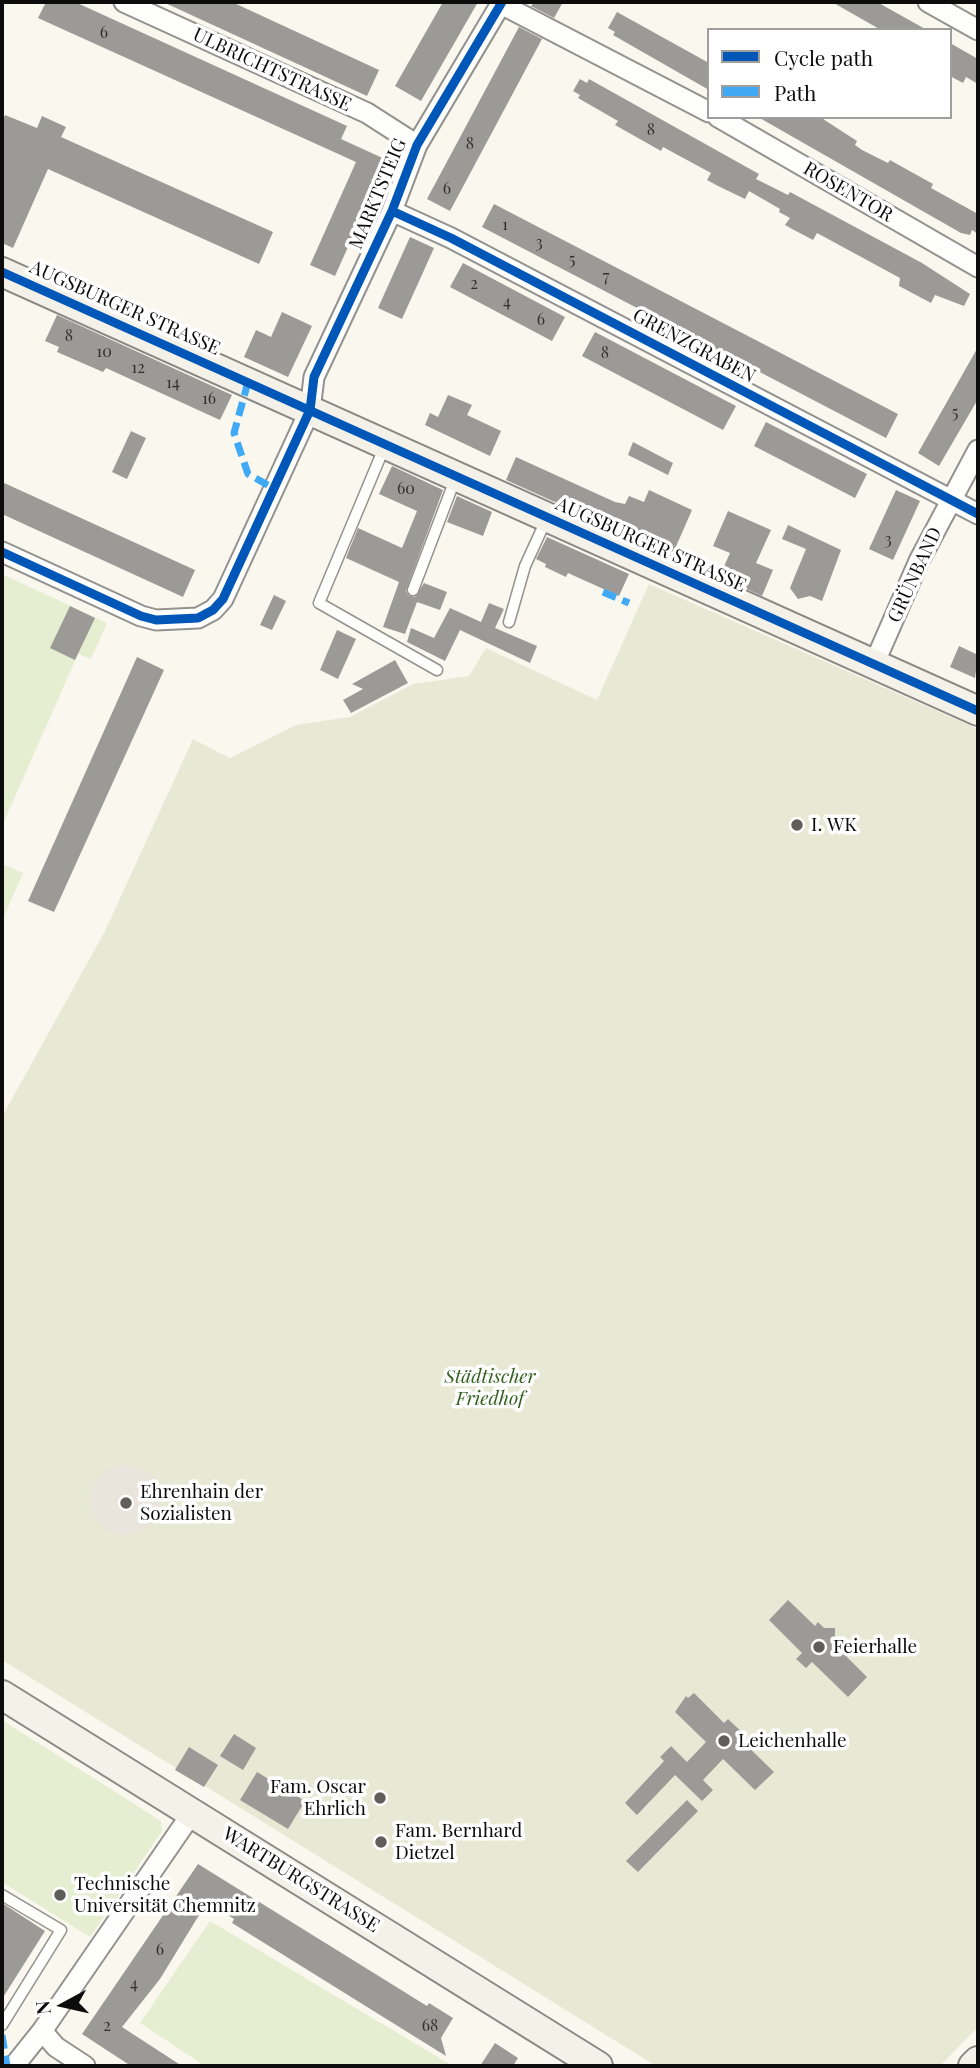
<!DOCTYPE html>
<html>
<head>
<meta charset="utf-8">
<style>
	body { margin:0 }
	#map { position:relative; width:980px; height:2068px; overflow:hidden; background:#faf7ef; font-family:"Playfair Display",serif }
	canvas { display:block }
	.frame { position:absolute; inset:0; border:4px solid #0c0c0c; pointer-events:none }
	.legend { position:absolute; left:707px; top:28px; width:245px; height:91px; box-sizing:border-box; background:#fff; border:2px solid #9e9e9e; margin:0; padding:9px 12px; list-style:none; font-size:21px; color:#0c0c0c }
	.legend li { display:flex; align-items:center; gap:14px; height:35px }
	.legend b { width:35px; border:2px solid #9e9e9e }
	.north { position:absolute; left:28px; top:1970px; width:70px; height:70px; -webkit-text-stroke:5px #fff; paint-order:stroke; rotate:262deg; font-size:19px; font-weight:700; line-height:28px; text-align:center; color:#0c0c0c }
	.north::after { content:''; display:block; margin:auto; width:24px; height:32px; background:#0c0c0c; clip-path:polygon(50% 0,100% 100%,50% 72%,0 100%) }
</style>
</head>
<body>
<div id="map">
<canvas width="980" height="2068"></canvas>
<div class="frame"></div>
<ul class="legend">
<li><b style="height:9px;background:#0057b8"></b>Cycle path</li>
<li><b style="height:9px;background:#3fa9f5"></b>Path</li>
</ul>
<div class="north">N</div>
</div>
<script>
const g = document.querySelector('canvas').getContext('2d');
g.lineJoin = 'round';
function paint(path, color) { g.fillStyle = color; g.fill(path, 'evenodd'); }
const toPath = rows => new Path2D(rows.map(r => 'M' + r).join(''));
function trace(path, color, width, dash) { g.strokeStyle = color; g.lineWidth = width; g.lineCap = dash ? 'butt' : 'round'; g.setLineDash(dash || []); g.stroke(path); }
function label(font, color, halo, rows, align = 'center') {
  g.font = font + ' "Playfair Display",serif'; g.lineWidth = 7; g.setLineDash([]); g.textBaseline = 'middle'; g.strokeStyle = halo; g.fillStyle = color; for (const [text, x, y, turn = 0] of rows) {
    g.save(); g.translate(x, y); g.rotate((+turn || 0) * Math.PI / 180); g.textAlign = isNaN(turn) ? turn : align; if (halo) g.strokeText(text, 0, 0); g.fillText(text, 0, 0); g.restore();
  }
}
paint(toPath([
	[2,574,107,623,91,659,78,654,2,826],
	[2,864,23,873,2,921],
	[2,1720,161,1821,162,1831,90,1937,2,1882],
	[210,1921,446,2062,453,2066,205,2066,140,2023]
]), '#e5eed0');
paint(toPath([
	[649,584,978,729,978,2027,940,2066,656,2066,2,1660,2,1117,105,931,193,739,230,758,296,725,350,717,413,684,469,676,486,648,597,700]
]), '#e7e9d4');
paint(toPath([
	'91 1500a35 35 0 1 1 70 0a35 35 0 1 1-70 0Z'
]), '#eae5dc');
paint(toPath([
	[46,2,75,2,347,126,341,139,387,160,335,276,310,265,356,162,38,18],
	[163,2,232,2,379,70,367,96],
	[443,2,478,2,421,101,395,86],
	[534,2,563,2,554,18,531,6],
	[832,2,877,2,927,30,881,30],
	[617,12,709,63,709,90,613,35,615,32,608,28],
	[519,27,542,39,450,211,427,199],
	[950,43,978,59,978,84,966,77,963,83,950,76],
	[580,79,587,83,589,79,759,174,756,179,788,195,790,192,922,263,970,294,964,306,935,295,931,303,899,286,900,278,817,233,813,240,794,230,785,225,790,218,779,212,780,209,749,191,745,199,718,186,707,180,711,173,663,147,661,151,615,125,618,121,578,98,580,95,573,91],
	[5,115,37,128,42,116,66,127,61,137,273,232,259,264,48,169,13,248,2,243,2,123],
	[758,117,820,117,857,141,855,145,862,150,888,163,890,160,897,164,933,184,931,188,978,214,978,234,972,230,970,235,961,233],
	[494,204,898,414,886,438,482,227],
	[410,237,434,248,402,319,378,308],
	[463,263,565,317,552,341,450,287],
	[282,312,312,326,288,377,244,357,256,330,271,337],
	[57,315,232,395,220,420,106,368,103,372,57,352,59,347,45,341],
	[595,332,736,406,723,430,582,356],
	[978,347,978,399,939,466,918,453],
	[448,395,472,405,467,415,501,431,490,456,425,425,430,413,438,417],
	[766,422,867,474,855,498,754,446],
	[131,431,146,438,127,479,112,472],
	[633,442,673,463,668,475,628,455],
	[516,457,615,502,625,504,629,496,644,502,649,490,692,510,674,551,668,553,506,480],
	[392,466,443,490,406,591,408,595,415,597,424,583,447,592,440,610,417,602,405,634,383,627,399,582,346,558,358,528,402,548,417,511,379,494],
	[2,482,195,570,183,597,2,514],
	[896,490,920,501,893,560,869,549],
	[457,496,492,512,483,536,447,522],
	[728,511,771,530,756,563,773,570,762,596,723,578,721,573,730,553,713,546],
	[788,525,841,550,822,601,810,596,798,599,790,588,806,549,782,539],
	[547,537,629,574,619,596,568,573,566,577,545,567,546,564,536,559],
	[274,595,286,601,272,630,260,625],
	[489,603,504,609,495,628,537,646,530,663,460,630,445,661,407,642,411,628,434,638,450,608,481,622],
	[70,606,95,618,75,660,50,648],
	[337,630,356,639,338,679,320,670],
	[959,646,978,655,975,678,950,667],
	[137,657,164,670,54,912,28,901],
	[395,660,408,683,351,713,343,700,363,689,352,684],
	[788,1600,815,1626,818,1622,824,1628,835,1628,835,1639,842,1646,839,1649,867,1677,848,1697,812,1662,806,1668,796,1659,802,1653,769,1620],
	[694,1693,724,1723,728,1719,745,1735,741,1740,774,1772,755,1790,723,1759,703,1780,713,1790,702,1801,675,1775,637,1815,625,1803,664,1761,660,1757,671,1746,687,1762,706,1742,675,1712,686,1696,688,1698],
	[234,1734,256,1748,243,1770,220,1756],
	[189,1747,218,1765,204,1787,175,1770],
	[257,1772,305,1801,288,1829,240,1800],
	[687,1800,698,1811,638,1872,626,1861],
	[198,1864,427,2006,429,2003,453,2018,441,2038,446,2056,232,1923,234,1919,207,1902,160,1979,122,2027,182,2066,131,2066,82,2034],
	[2,1903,45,1931,2,1999],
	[495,2043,518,2058,513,2066,480,2066]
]), '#9c9a96');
const lane = toPath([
	[384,448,319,603,437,670],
	[413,590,456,477],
	[509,622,525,566,547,518],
	[2,1895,61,1930,2,2025]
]);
const street = toPath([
	[124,2,367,113,417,145],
	[928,2,978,30],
	[501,4,709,112],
	[718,117,978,267],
	[392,211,451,238,978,514],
	[2,552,141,616,156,620,198,618,213,610,223,599,310,410,314,377,392,211,417,145,502,2],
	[874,664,919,561,978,450],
	[42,2031,56,2047,85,2066],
	[14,2066,42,2031,192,1813]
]);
const secondary = toPath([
	[2,272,978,711],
	[2,1695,598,2066],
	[973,2066,978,2061]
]);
trace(lane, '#93928e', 13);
trace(street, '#93928e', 23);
trace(secondary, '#8a8885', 32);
trace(lane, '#fefefd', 10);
trace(street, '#fefefd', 19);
trace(secondary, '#f4f1e8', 28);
trace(toPath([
	[248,382,234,433,248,474,273,488],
	[603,592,629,603],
	[2,2035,7,2066]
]), '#3fa9f5', 7, [14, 7]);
trace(toPath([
	[392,211,451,238,978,514],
	[2,272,978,711],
	[2,552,141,616,156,620,198,618,213,610,223,599,310,410,314,377,392,211,417,145,502,2]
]), '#0057b8', 9);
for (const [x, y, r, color] of [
	[797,825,7,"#5f5e5b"],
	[126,1503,7,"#5f5e5b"],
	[819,1647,7,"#5f5e5b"],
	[724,1741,7,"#5f5e5b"],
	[380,1798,7,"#5f5e5b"],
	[381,1842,7,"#5f5e5b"],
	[60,1895,7,"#5f5e5b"]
]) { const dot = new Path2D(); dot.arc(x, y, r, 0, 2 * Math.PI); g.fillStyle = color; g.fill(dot); trace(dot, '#fff', 2.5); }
label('16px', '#30302e', null, [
	["6",104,33],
	["8",651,130],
	["8",470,144],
	["6",447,189],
	["1",505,225],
	["3",539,243],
	["5",572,260],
	["7",606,277],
	["2",474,284],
	["4",507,302],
	["6",541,320],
	["8",69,336],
	["10",104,352],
	["8",605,353],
	["12",138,368],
	["14",173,383],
	["16",209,399],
	["5",955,413],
	["60",406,489],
	["3",888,540],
	["6",160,1950],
	["4",134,1984],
	["2",107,2026],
	["68",430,2026]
]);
label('19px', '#0c0c0c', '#fff', [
	["ULBRICHTSTRASSE",272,70,25],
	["ROSENTOR",848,192,30],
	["MARKTSTEIG",378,194,-67],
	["AUGSBURGER STRASSE",125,308,24],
	["GRENZGRABEN",694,346,28],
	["AUGSBURGER STRASSE",651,545,24],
	["GRÜNBAND",915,575,-65],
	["WARTBURGSTRASSE",301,1880,32]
]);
label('19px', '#0c0c0c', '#fff', [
	["I. WK",811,825],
	["Ehrenhain der",140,1492],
	["Sozialisten",140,1514],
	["Feierhalle",833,1647],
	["Leichenhalle",738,1741],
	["Fam. Oscar",366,1787,"right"],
	["Ehrlich",366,1809,"right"],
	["Fam. Bernhard",395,1831],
	["Dietzel",395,1853],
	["Technische",74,1884],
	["Universität Chemnitz",74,1906]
], 'left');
label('italic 19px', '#33601f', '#fff', [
	["Städtischer",490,1377],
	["Friedhof",490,1399]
]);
</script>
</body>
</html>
